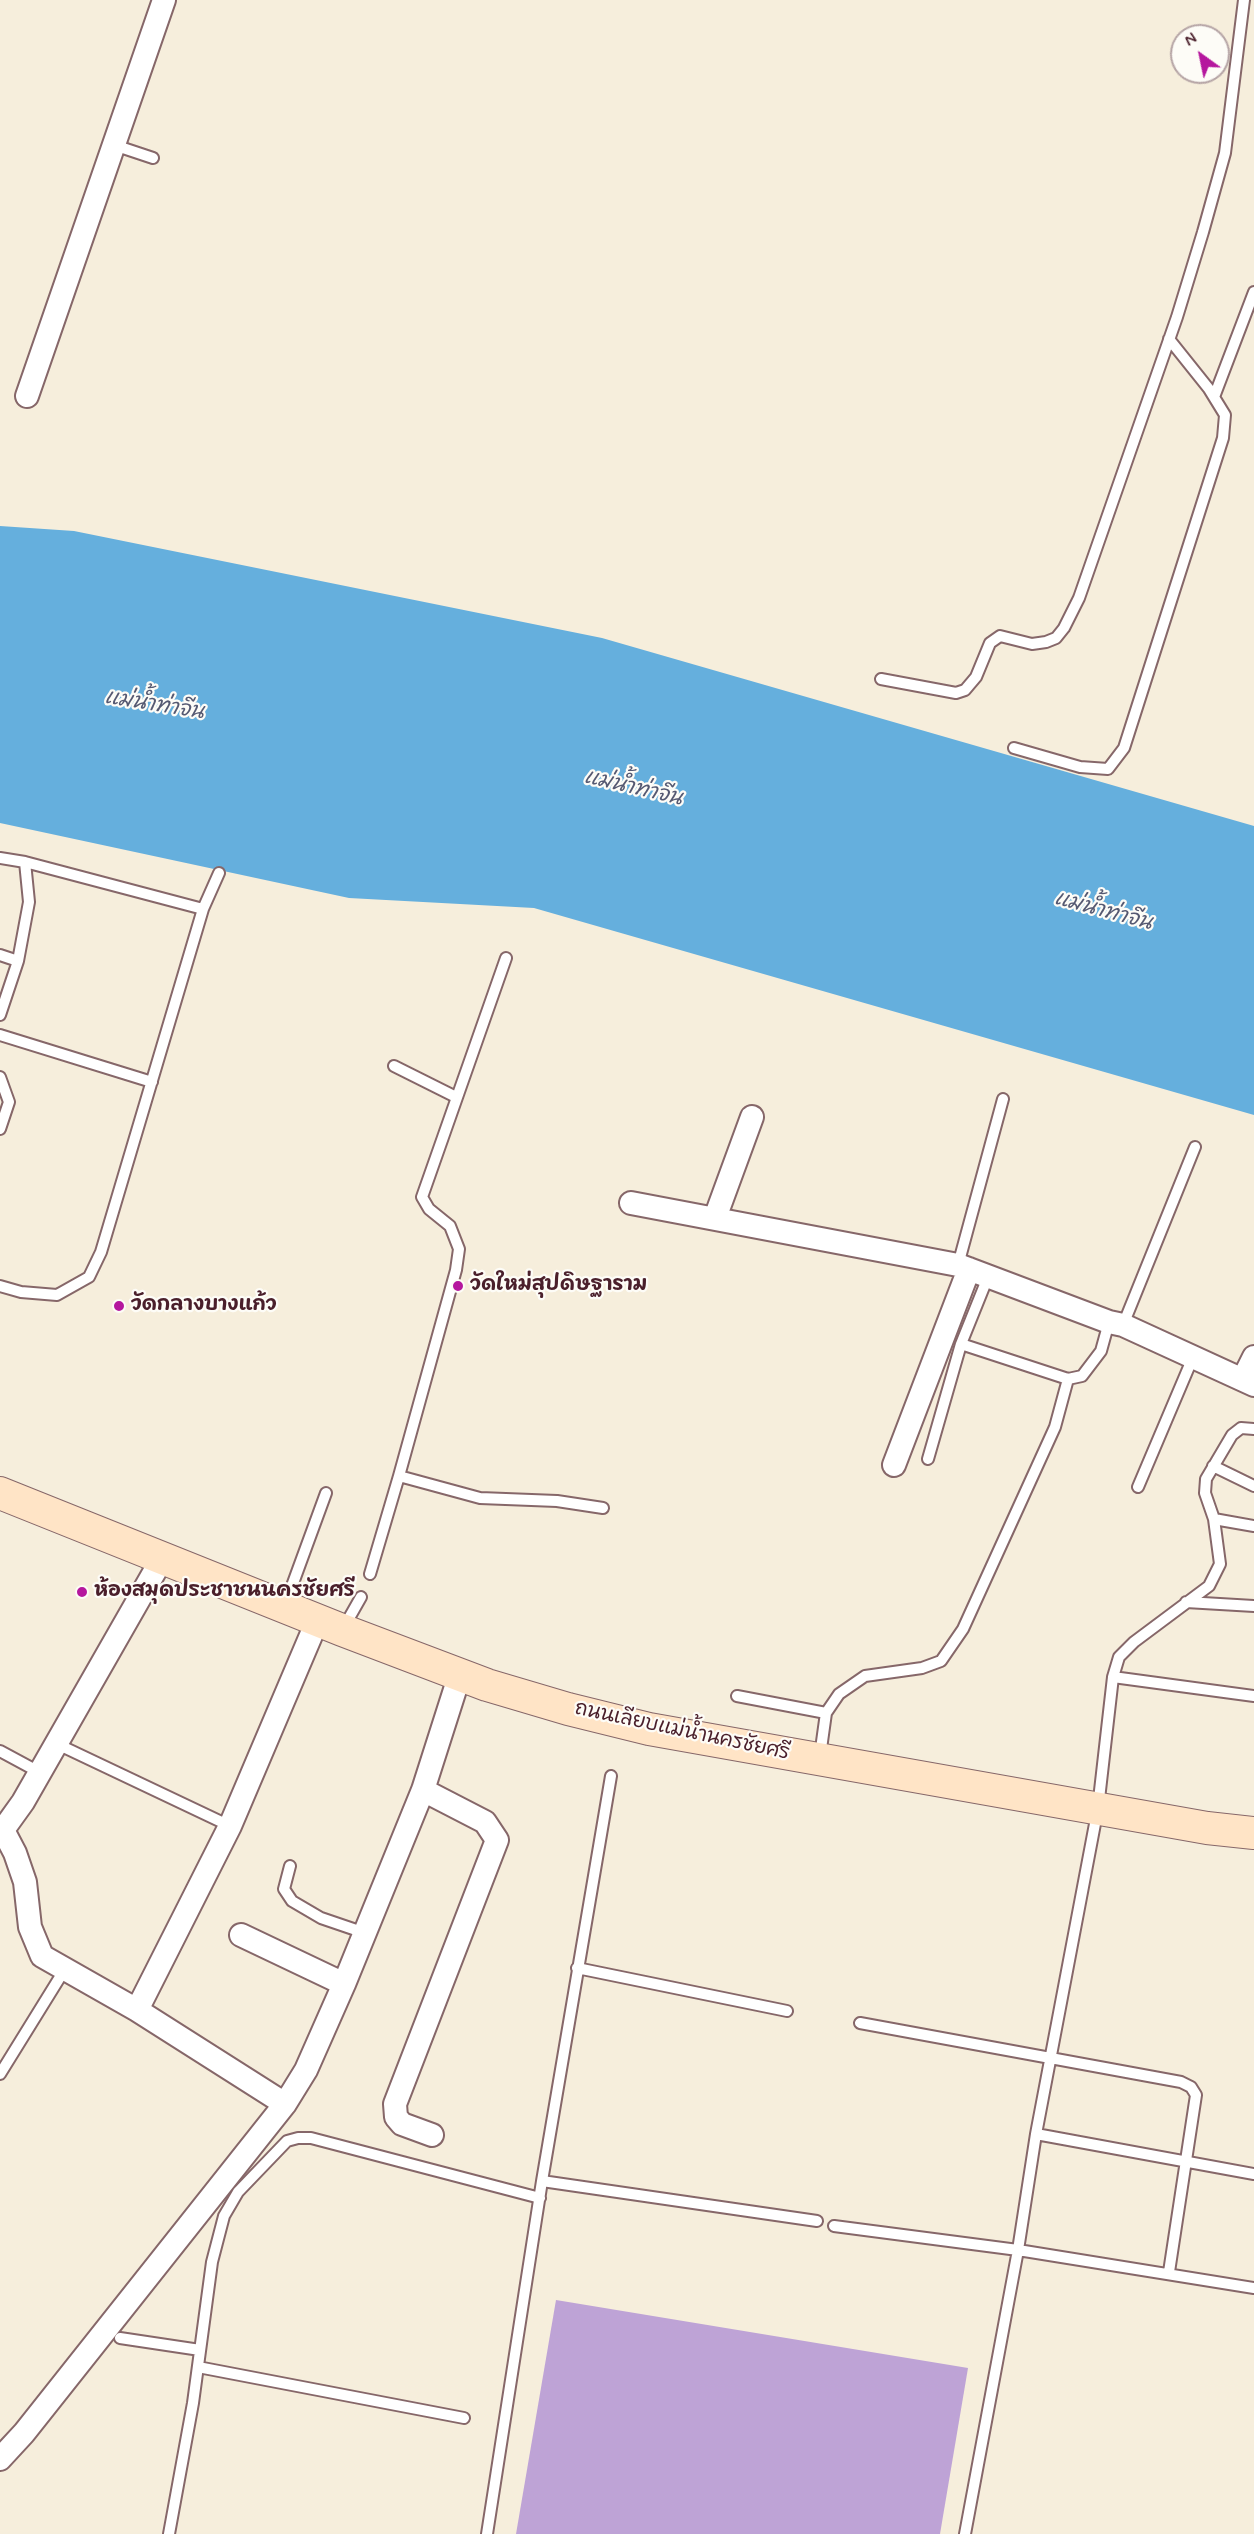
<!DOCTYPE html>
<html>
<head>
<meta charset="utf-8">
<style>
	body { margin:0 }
	#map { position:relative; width:1254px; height:2534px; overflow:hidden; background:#f6eedc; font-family:Mynerve,sans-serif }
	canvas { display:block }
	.north { position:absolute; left:1170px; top:24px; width:60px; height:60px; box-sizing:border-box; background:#fdfcf7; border:2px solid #b5a4a5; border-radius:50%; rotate:327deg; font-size:16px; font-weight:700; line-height:24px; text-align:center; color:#4a1f2b }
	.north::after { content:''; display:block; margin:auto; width:21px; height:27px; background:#b5179e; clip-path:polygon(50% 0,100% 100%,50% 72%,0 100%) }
</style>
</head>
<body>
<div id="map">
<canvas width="1254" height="2534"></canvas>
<div class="north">N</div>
</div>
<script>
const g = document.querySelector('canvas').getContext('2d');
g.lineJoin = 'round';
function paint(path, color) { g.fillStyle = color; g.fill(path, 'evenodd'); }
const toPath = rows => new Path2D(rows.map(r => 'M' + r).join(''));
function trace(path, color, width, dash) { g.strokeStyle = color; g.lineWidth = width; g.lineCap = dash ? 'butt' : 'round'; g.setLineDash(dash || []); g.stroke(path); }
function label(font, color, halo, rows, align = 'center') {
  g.font = font + ' Mynerve,"Playpen Sans Thai",sans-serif'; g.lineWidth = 4.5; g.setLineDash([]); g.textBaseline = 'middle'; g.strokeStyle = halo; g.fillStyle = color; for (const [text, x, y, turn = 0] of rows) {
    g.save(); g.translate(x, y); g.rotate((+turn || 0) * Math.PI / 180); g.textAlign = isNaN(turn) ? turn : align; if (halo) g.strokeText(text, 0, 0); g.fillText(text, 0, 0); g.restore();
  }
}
paint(toPath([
	[0,526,74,531,602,638,1254,826,1254,1115,534,908,349,898,0,823]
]), '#65afdd');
paint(toPath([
	[556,2300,968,2368,940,2534,516,2534]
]), '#bea3d6');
const service = toPath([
	[114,145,153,158],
	[1214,397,1254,292],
	[881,679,956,693,965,690,976,677,990,643,1000,636,1032,644,1046,642,1056,638,1064,628,1079,598,1177,317,1203,232,1225,153,1244,0],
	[1014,748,1080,767,1108,769,1124,748,1223,438,1225,415,1209,389,1169,339],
	[0,858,25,862,203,909],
	[0,955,18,961,0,1015],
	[18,961,29,902,25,862],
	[0,1035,152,1082],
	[394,1066,456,1097],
	[0,1077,9,1102,0,1129],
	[958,1265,1003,1099],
	[0,1286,21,1292,57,1295,89,1277,101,1252,203,909,219,873],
	[1123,1325,1195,1147],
	[961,1344,1068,1379,1082,1376,1101,1351,1109,1322],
	[928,1459,961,1344,988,1277],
	[1213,1466,1254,1486],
	[399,1476,480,1498,557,1501,603,1508],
	[1138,1487,1194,1355],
	[1214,1519,1254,1526],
	[370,1574,399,1476,456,1270,459,1249,450,1226,429,1209,422,1197,506,958],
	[1186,1602,1254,1606],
	[285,1605,326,1493],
	[344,1627,361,1597],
	[1113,1677,1254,1696],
	[737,1696,826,1713],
	[55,1743,230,1826],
	[0,1751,39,1772],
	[820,1756,826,1713,839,1694,865,1676,922,1668,941,1661,963,1629,1055,1427,1068,1379],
	[611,1776,542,2181,817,2221],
	[290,1866,284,1889,292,1901,321,1918,365,1933],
	[577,1968,787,2011],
	[860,2023,1181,2082,1191,2087,1196,2095,1169,2272],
	[0,2074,65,1969],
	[1036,2134,1254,2174],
	[834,2226,1018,2250,1254,2288],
	[120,2338,200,2350],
	[198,2367,464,2418],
	[169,2534,193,2403,212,2262,224,2216,238,2192,287,2141,298,2138,311,2138,540,2198],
	[487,2534,542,2181],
	[965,2534,1018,2250,1036,2134,1098,1808,1113,1677,1119,1657,1134,1642,1209,1586,1220,1564,1214,1519,1205,1493,1206,1479,1232,1435,1241,1428,1254,1429]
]);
const minor = toPath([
	[27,396,164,0],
	[631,1203,958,1265,1109,1322,1123,1325,1254,1385],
	[715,1218,752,1117],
	[1243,1379,1254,1357],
	[894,1465,969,1269],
	[423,1790,485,1822,497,1840,395,2104,396,2117,402,2124,432,2135],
	[3,1830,15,1853,25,1882,30,1927,42,1956,137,2010,285,2104],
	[0,1834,23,1802,163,1557],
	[241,1935,344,1984],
	[137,2010,230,1826,318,1619],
	[0,2459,24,2433,285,2104,306,2070,344,1984,423,1790,460,1674]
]);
const secondary = toPath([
	[0,1493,342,1630,487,1685,568,1709,649,1729,1207,1828,1254,1833]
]);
trace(service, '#866769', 14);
trace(minor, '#866769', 26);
trace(secondary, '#866769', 34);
trace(service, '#fff', 10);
trace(minor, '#fff', 22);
trace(secondary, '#ffe4c6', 32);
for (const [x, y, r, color] of [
	[458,1286,6,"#b5179e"],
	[119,1306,6,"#b5179e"],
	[82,1592,6,"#b5179e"]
]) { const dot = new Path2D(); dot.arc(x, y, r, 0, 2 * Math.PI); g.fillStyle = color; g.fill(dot); trace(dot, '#fdfcf7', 2); }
label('bold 20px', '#4a1f2b', '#fdfcf7', [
	["วัดใหม่สุปดิษฐาราม",470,1286],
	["วัดกลางบางแก้ว",131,1306],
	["ห้องสมุดประชาชนนครชัยศรี",94,1592]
], 'left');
label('20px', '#4a1f2b', '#fdfcf7', [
	["ถนนเลียบแม่น้ำนครชัยศรี",682,1732,12]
]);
label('italic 21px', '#555972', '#fdfcf7', [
	["แม่น้ำท่าจีน",154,706,9],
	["แม่น้ำท่าจีน",633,789,13],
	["แม่น้ำท่าจีน",1103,912,15]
]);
</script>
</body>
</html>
